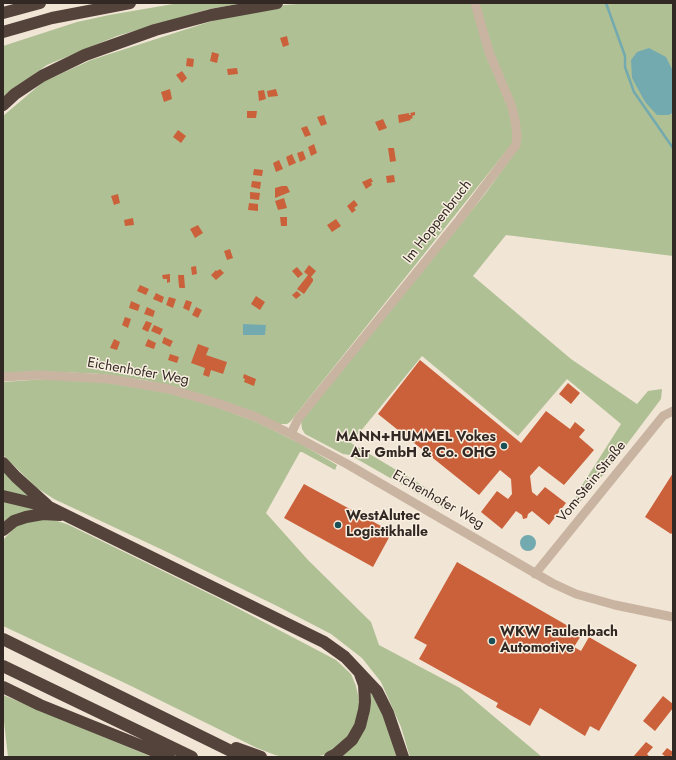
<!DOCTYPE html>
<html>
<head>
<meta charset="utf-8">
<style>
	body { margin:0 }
	#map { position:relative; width:676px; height:760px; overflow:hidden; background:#f1e5d5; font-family:Jost,sans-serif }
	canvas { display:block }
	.frame { position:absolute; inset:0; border:4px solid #332924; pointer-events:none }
</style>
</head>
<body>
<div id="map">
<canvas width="676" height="760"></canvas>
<div class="frame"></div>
</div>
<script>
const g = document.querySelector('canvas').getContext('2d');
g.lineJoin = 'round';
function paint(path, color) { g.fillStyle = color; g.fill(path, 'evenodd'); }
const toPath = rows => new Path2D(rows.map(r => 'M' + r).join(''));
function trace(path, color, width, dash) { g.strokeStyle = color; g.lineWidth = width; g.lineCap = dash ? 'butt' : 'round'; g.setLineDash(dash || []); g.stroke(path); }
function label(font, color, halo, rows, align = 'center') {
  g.font = font + ' Jost,sans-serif'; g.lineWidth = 3; g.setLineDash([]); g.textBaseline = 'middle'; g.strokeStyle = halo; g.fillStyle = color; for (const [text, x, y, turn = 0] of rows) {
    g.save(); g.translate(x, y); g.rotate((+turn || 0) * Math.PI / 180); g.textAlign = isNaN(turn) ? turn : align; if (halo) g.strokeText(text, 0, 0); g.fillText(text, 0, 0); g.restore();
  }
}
paint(toPath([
	[179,3,244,3,209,9,117,36,47,65,3,96,3,46,77,22,109,15],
	[311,3,673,3,673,71,672,70,640,90,645,102,669,115,673,113,673,256,506,235,473,276,571,359,637,404,648,391,662,389,661,399,609,468,569,515,579,490,621,424,567,379,518,436,422,356,351,443,430,490,444,502,448,509,446,510,350,455,343,454,305,434,302,429,301,420,485,194,518,148,521,137,511,145,290,422,287,424,279,424,170,386,144,380,101,374,37,371,3,373,3,116,43,82,91,60,221,18,284,5],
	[46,379,109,383,169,393,219,408,257,422,301,444,337,465,335,470,302,452,300,452,266,513,308,560,371,622,379,645,460,688,542,757,410,757,401,727,381,682,362,658,331,634,279,607,167,552,54,499,37,488,3,455,3,382],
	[3,471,35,498,3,492],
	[3,499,38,509,3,525],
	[47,518,67,524,222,600,336,660,351,674,356,686,359,700,359,712,355,725,351,733,335,749,324,755,315,757,283,757,275,755,257,748,127,684,3,626,3,540,16,526,29,520],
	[368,687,384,716,397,757,341,757,365,728,369,715,370,704],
	[3,695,152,757,8,757,3,713]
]), '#b0c095');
paint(toPath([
	[649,48,666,57,673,71,673,113,669,115,657,115,645,102,632,78,631,60,637,52],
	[243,324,266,325,265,335,243,335],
	'520 543a8 8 0 1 1 16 0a8 8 0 1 1-16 0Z'
]), '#73aaaf');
trace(toPath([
	[606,3,625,56,625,67,634,92,673,148]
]), '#73aaaf', 2.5);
paint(toPath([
	[287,36,289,45,283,47,280,38],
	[212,52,219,54,217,63,210,61],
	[187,58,194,59,193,67,186,66],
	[237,68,238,74,228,75,227,69],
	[182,71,187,78,182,83,176,75],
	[170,89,172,99,164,102,161,92],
	[276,89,278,96,268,97,267,91],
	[264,90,266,99,259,101,258,91],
	[247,111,257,111,256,118,247,118],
	[415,112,415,115,412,116,413,118,410,119,411,120,399,123,398,115,409,113,409,115,411,115,410,113],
	[324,115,327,124,321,126,317,117],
	[383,119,387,128,379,131,375,122],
	[307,126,311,135,305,137,301,128],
	[178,130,186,136,181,143,173,137],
	[314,144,317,153,311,156,308,147],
	[388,148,394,148,396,161,390,162],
	[303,151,306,159,300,162,297,153],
	[292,154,296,163,289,166,286,157],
	[279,160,283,169,276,172,273,163],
	[254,169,263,170,262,176,253,175],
	[394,175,395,182,387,183,386,176],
	[371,178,373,182,371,182,372,185,366,189,362,182],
	[252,181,261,182,260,189,251,187],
	[282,186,287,186,290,192,275,198,275,188],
	[250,192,260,193,259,200,250,199],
	[118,194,120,203,114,205,111,196],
	[284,198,287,208,278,210,275,201],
	[354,200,358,205,354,208,356,210,352,213,347,206],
	[249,203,258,204,258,211,248,210],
	[280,217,287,217,287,226,281,226],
	[133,218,134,225,125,226,124,220],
	[336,219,341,226,332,232,327,225],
	[198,225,203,233,195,238,190,229],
	[230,249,233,258,227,260,224,251],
	[309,265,316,271,311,277,313,279,313,281,304,294,297,289,308,275,304,272],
	[196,266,197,274,192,275,191,267],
	[297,267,303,274,298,278,292,271],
	[220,269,224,273,216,280,211,275,216,270,217,271],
	[170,274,170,282,167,283,167,279,163,279,162,275],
	[178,275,184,275,185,288,180,288,179,287],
	[140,285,149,289,146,295,137,291],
	[297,291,301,295,296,299,292,295],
	[156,293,164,297,162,303,153,299],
	[256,296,265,302,260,310,251,304],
	[169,297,176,299,173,308,166,305],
	[186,300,192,302,189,311,183,308],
	[131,301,140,305,138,311,129,308],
	[147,307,155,311,153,317,144,314],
	[196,307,202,310,198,318,192,315],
	[125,317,131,319,128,328,122,325],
	[146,321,152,323,148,332,142,329],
	[154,325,163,329,160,335,151,331],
	[164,337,173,341,170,347,162,343],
	[114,339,120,342,117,350,110,348],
	[148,339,156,343,154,349,145,346],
	[198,344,209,348,206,355,227,362,223,374,211,370,209,377,203,375,205,368,191,363],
	[170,354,179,357,177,363,168,360],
	[420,360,521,443,546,411,570,429,575,422,585,430,579,437,594,450,564,485,539,466,530,476,532,492,537,496,545,487,566,503,549,525,532,511,528,514,527,518,523,519,522,515,516,511,502,529,481,512,497,491,508,499,512,494,511,479,500,470,479,495,378,414],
	[244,374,256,379,254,386,244,382,245,379,243,378],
	[568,383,580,393,571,404,559,394],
	[673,473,673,532,671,534,645,517],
	[304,484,392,532,373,567,284,518],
	[457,562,582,634,574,647,581,651,589,637,637,665,599,731,590,726,585,736,540,708,530,726,496,707,498,703,419,659,427,645,414,638],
	[663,696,673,704,673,708,655,731,643,721],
	[646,742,653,747,647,754,650,757,633,757],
	[667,748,673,752,671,757,666,757,662,754]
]), '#ca613a');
trace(toPath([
	[3,377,38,375,110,379,169,389,220,404,256,417,291,434,347,464,552,583,576,594,615,605,673,617],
	[291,434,298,419,459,220,516,145,517,136,515,120,512,107,489,52,475,3],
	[535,574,663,416,673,411]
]), '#c9b4a1', 9);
trace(toPath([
	[3,13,40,3],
	[3,32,52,18,130,3],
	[3,105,15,94,42,76,85,55,155,30,211,15,277,3],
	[3,463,16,477,47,505],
	[3,496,49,507,324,642,345,657,377,691,388,713,403,757],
	[3,530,14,521,26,517,43,514,60,515],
	[3,639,243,757],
	[3,666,192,757],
	[3,687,40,705,169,757],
	[236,748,261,757],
	[330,757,336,754,352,740,360,726,364,710,365,702,364,685,360,674]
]), '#54433b', 12);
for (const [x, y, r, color] of [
	[504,446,4,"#194f55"],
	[338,525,4,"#194f55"],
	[492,641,4,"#194f55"]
]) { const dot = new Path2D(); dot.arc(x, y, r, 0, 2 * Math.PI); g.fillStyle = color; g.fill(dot); trace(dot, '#f9efe1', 1.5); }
label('14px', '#332924', '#f9efe1', [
	["Im Hoppenbruch",438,222,-52],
	["Eichenhofer Weg",138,372,10],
	["Vom-Stein-Straße",592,482,-51],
	["Eichenhofer Weg",438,500,30]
]);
label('bold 14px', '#332924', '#f9efe1', [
	["MANN+HUMMEL Vokes",496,438,"right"],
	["Air GmbH & Co. OHG",496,454,"right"],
	["WestAlutec",346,517],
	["Logistikhalle",346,533],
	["WKW Faulenbach",500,633],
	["Automotive",500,649]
], 'left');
</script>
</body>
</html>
